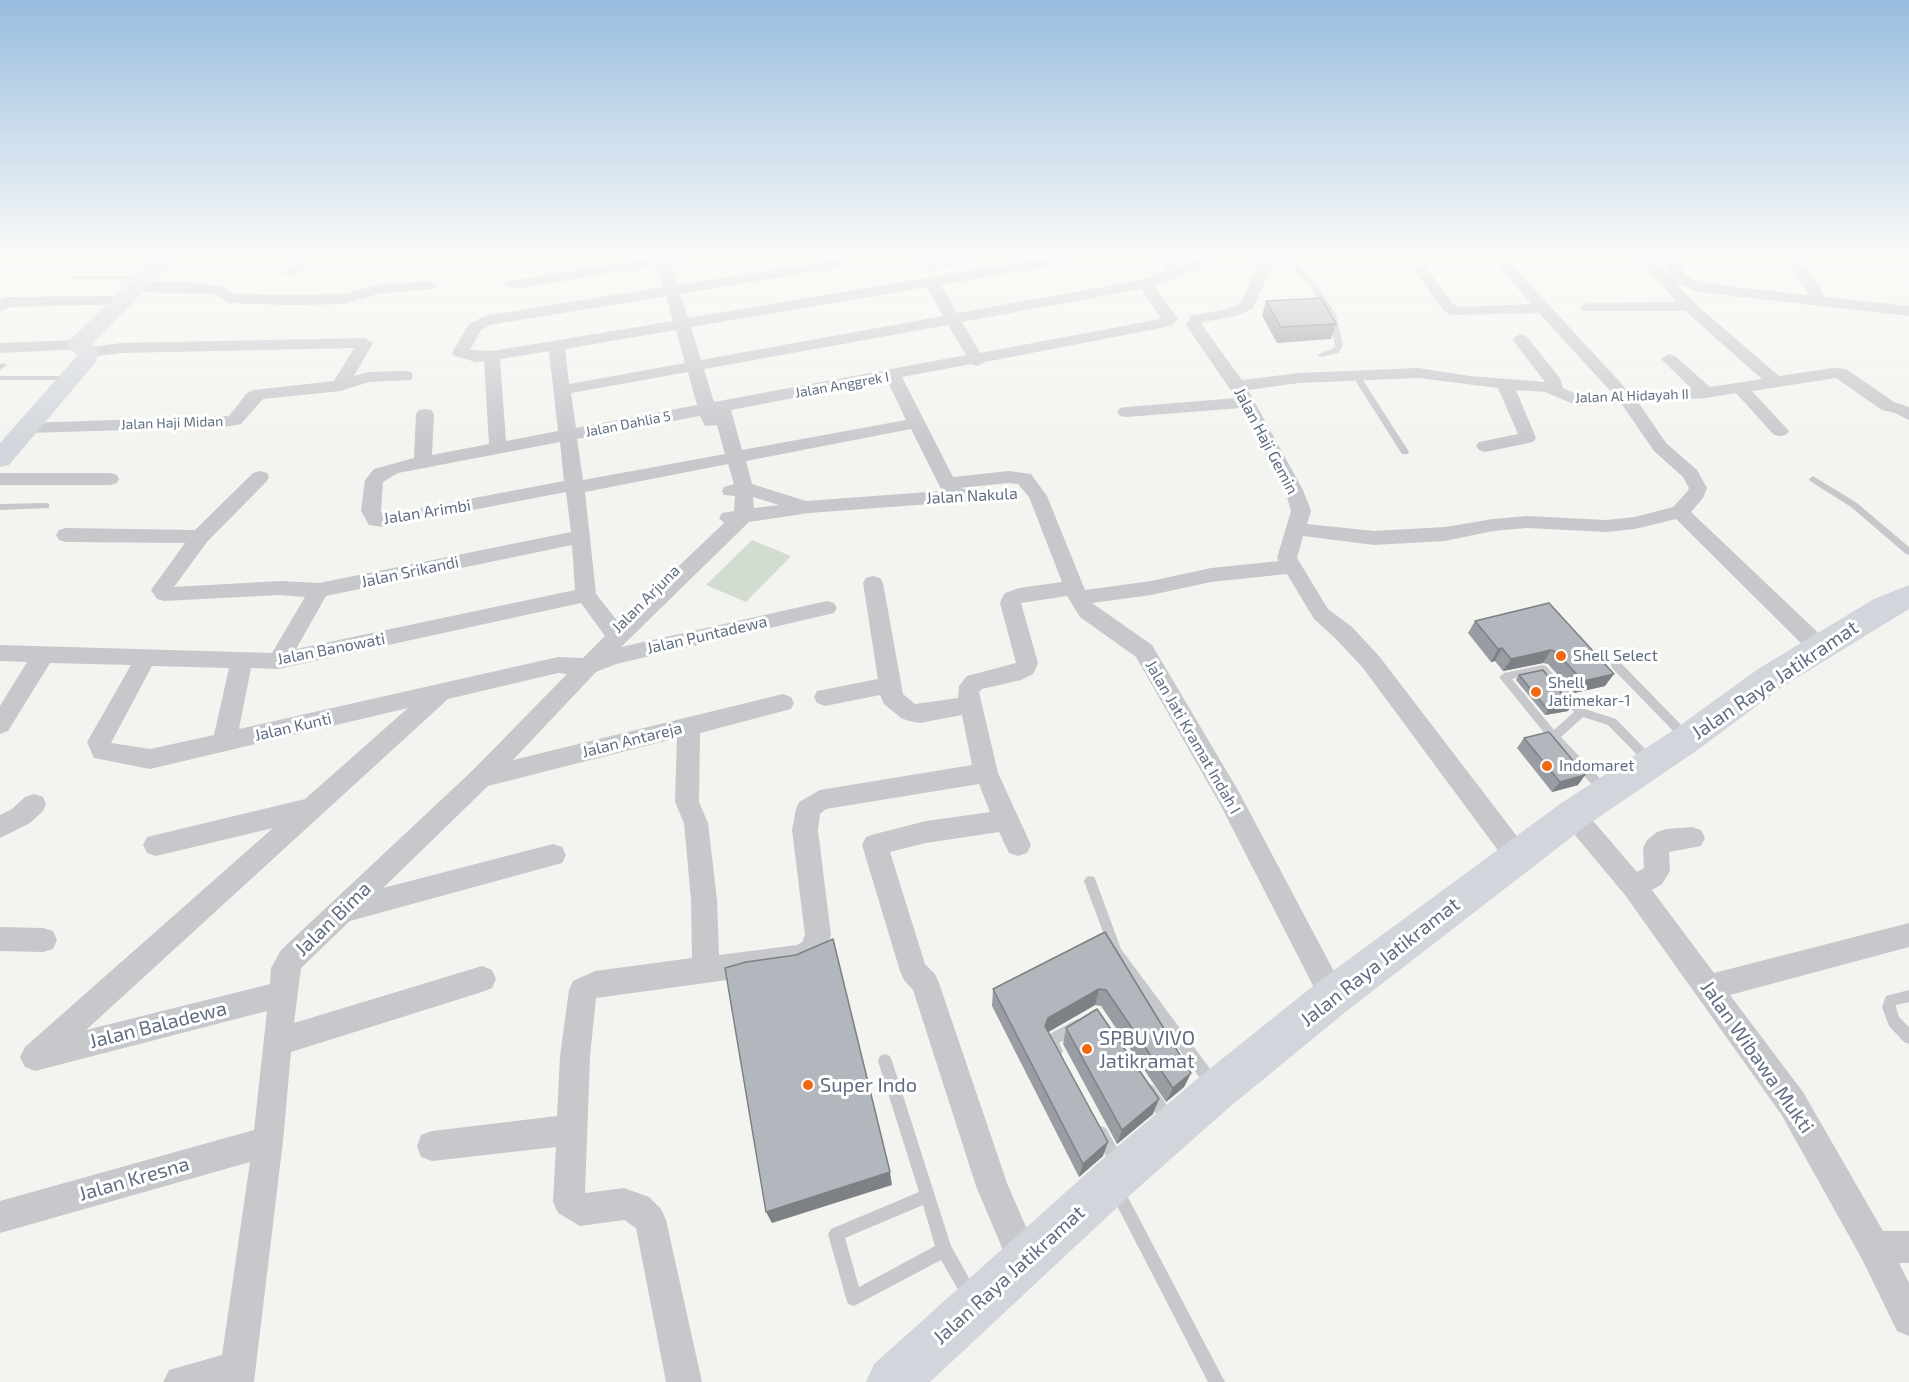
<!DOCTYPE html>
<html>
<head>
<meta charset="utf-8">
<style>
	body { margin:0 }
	canvas { display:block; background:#f3f4ef }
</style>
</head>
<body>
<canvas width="1909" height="1382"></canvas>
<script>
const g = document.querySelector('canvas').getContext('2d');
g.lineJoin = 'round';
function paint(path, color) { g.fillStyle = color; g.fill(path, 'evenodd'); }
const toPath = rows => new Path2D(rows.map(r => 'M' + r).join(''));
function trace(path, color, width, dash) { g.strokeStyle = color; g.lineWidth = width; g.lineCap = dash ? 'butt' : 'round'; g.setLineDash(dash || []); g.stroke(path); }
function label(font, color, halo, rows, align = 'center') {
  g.font = font + ' "Exo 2",sans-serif'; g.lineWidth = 6; g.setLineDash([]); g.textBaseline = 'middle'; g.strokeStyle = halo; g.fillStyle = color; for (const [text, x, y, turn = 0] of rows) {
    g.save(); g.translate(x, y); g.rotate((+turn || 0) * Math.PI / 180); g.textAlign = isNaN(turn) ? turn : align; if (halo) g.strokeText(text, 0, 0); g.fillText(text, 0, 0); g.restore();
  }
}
paint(toPath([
	[752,540,791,556,746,602,706,585]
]), '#d3dcd0');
paint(toPath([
	[965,254,972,254,973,263,929,271,926,269,929,267,967,261,965,254],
	[1283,257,1287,257,1314,282,1336,314,1343,346,1338,353,1321,357,1317,355,1332,349,1335,346,1328,314,1309,284,1283,259,1283,257],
	[73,276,147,276,150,278,147,280,71,279,71,277,73,276],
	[3,363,7,365,0,370,0,364,3,363],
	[1354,375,1360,375,1361,377,1409,452,1408,454,1402,454,1353,377,1354,375],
	[0,376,72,376,76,378,72,380,0,380,0,376],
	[1813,476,1857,503,1909,547,1909,555,1906,554,1851,507,1810,481,1809,479,1813,476],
	[46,503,49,504,49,508,0,510,0,504,46,503],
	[1616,661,1620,662,1689,733,1690,736,1689,739,1681,739,1612,668,1611,665,1612,662,1616,661],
	[1542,665,1546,666,1585,709,1616,719,1654,758,1656,761,1654,764,1650,765,1646,764,1608,725,1583,717,1561,737,1608,787,1610,790,1608,793,1604,795,1600,793,1550,740,1499,677,1504,673,1542,665],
	[1540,673,1574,712,1554,730,1512,679,1540,673],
	[1090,876,1094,877,1096,881,1121,949,1217,1078,1219,1083,1217,1088,1212,1090,1207,1088,1112,956,1084,881,1086,877,1090,876],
	[1909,990,1909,1002,1896,1005,1896,1007,1899,1017,1909,1027,1909,1044,1904,1042,1889,1026,1882,1007,1886,996,1909,990],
	[1077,1019,1082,1020,1084,1025,1082,1030,1059,1043,1063,1051,1061,1056,1056,1058,1051,1056,1044,1041,1046,1036,1077,1019],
	[885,1054,890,1056,892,1061,951,1246,978,1294,976,1300,970,1302,964,1300,941,1260,854,1306,848,1304,846,1298,828,1234,831,1229,919,1192,878,1061,880,1056,885,1054],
	[923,1205,935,1246,859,1287,845,1238,923,1205],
	[1149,1084,1154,1086,1174,1116,1176,1121,1174,1126,1169,1128,1164,1126,1144,1096,1142,1091,1144,1086,1149,1084],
	[1101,1126,1106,1128,1123,1159,1125,1164,1123,1169,1118,1171,1113,1169,1096,1138,1094,1133,1096,1128,1101,1126],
	[1117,1184,1122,1186,1225,1382,1208,1382,1112,1196,1110,1191,1112,1186,1117,1184]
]), '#c6c8cc');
paint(toPath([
	[293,254,307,254,306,267,290,277,283,273,291,265,293,254],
	[674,254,711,254,704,258,671,264,678,285,841,259,848,263,841,267,680,294,688,318,1068,254,1103,254,1096,258,941,285,957,313,1141,280,1167,270,1153,254,1168,254,1179,266,1208,254,1229,254,1227,257,1154,286,1178,319,1171,326,985,362,977,366,971,364,902,377,953,477,1009,471,1031,474,1047,496,1085,590,1151,581,1211,568,1279,561,1277,558,1291,511,1285,490,1241,408,1126,417,1120,416,1117,412,1120,408,1126,407,1236,398,1186,325,1191,316,1227,309,1241,303,1259,263,1238,257,1236,254,1356,254,1349,258,1275,262,1252,309,1236,316,1203,322,1202,325,1242,380,1299,373,1418,368,1470,376,1545,382,1512,339,1520,334,1526,336,1560,378,1563,388,1580,396,1613,394,1539,313,1451,315,1443,310,1413,269,1415,266,1425,266,1453,304,1460,307,1531,304,1499,267,1501,264,1511,264,1630,393,1692,389,1661,359,1669,354,1675,356,1710,387,1762,379,1685,311,1583,311,1580,308,1583,305,1588,303,1677,302,1634,254,1649,254,1671,278,1661,254,1675,254,1685,275,1701,283,1809,295,1784,254,1798,254,1825,297,1909,306,1909,316,1698,292,1675,282,1701,309,1779,376,1833,368,1846,369,1894,402,1909,407,1909,420,1895,413,1882,410,1836,378,1752,391,1789,431,1786,435,1780,436,1774,435,1736,393,1706,398,1638,402,1666,443,1697,470,1707,488,1703,498,1691,512,1828,642,1831,648,1828,654,1820,656,1812,654,1676,519,1635,529,1606,532,1527,528,1493,531,1445,541,1374,545,1303,536,1297,558,1328,609,1352,627,1379,656,1526,848,1530,856,1526,864,1517,867,1508,864,1363,668,1336,639,1314,619,1287,574,1211,582,1151,595,1092,603,1152,645,1239,792,1347,996,1343,1005,1333,1009,1323,1005,1221,806,1136,657,1080,617,1067,596,1021,603,1038,663,1036,668,1033,674,1021,680,982,689,979,692,998,773,1031,845,1027,853,1018,856,1009,853,999,832,926,843,890,852,925,964,935,974,939,983,1007,1183,1041,1262,1037,1274,1025,1278,1013,1274,976,1186,913,990,904,980,900,971,862,845,866,837,875,834,926,821,990,812,979,784,826,809,820,814,818,830,831,935,823,959,800,970,596,998,590,1056,585,1193,624,1188,649,1197,661,1209,666,1220,702,1382,666,1382,636,1228,624,1220,580,1226,558,1213,553,1202,556,1147,432,1161,421,1157,417,1146,421,1135,432,1131,557,1116,560,1056,569,990,573,981,595,971,692,958,691,900,684,823,675,802,677,738,488,786,383,888,553,844,562,847,566,855,562,863,350,921,301,968,294,1023,482,966,492,970,496,979,492,988,482,992,291,1052,283,1141,254,1382,163,1382,169,1370,222,1355,250,1162,0,1233,0,1201,254,1130,267,1011,35,1071,25,1067,20,1057,25,1047,273,828,156,856,147,853,143,845,147,837,305,799,408,708,150,769,94,758,87,742,131,665,50,663,8,731,0,734,0,706,27,662,0,661,0,645,272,653,305,597,280,595,164,601,157,599,151,590,185,543,66,542,59,540,56,535,59,530,66,528,195,530,253,473,260,471,267,473,269,477,267,481,207,542,174,587,280,581,319,583,571,532,566,492,384,527,376,526,369,525,361,511,365,480,374,469,414,458,416,414,419,410,425,409,431,410,434,414,432,455,489,444,484,361,476,362,454,356,452,353,469,324,485,316,663,287,657,266,513,289,505,284,508,281,674,254],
	[927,287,943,316,701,360,691,327,927,287],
	[1141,289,1161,318,1160,319,980,353,962,322,1141,289],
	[666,296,673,321,492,351,470,350,481,330,490,325,666,296],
	[948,325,966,355,714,402,704,369,948,325],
	[676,330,685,363,569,384,565,349,676,330],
	[549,351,558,431,506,441,500,359,549,351],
	[688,372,697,405,576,428,571,393,688,372],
	[1418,378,1498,388,1518,434,1479,442,1476,446,1479,450,1485,452,1533,442,1536,438,1516,390,1545,392,1578,406,1621,403,1654,451,1683,477,1689,488,1687,492,1673,507,1635,517,1606,520,1527,516,1493,519,1445,527,1374,531,1307,524,1311,511,1303,490,1248,390,1299,383,1418,378],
	[887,380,906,420,742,450,731,410,887,380],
	[700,416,705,426,717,425,725,454,583,480,577,439,700,416],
	[911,429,942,491,806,501,752,484,746,461,911,429],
	[560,442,564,481,384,515,381,511,383,482,398,473,560,442],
	[728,464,734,484,724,487,722,491,724,495,735,496,734,511,722,513,719,518,724,523,619,623,596,594,585,492,728,464],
	[1009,483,1018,484,1029,497,1062,582,1019,588,1005,593,1002,598,1000,603,1016,663,967,676,959,686,958,698,915,704,903,694,883,583,880,578,873,576,866,578,863,583,878,679,817,691,814,697,817,703,825,706,880,695,884,704,901,718,909,721,920,723,962,715,972,765,820,790,799,802,796,809,792,830,805,935,802,942,797,945,719,955,717,900,708,823,699,802,700,733,791,709,794,703,791,697,783,694,513,760,596,672,616,664,834,613,837,608,834,603,827,601,621,647,749,522,809,513,971,501,978,499,980,495,978,491,959,488,1009,483],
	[753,497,779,505,754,508,753,497],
	[572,545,575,590,296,649,326,596,572,545],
	[581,603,605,636,583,658,558,657,239,729,251,668,278,669,581,603],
	[152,666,229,668,214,735,150,749,111,743,152,666],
	[558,673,567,674,472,771,281,950,271,968,270,984,86,1030,448,699,558,673],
	[429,281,437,286,434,289,377,294,345,304,292,305,229,303,214,294,138,292,130,287,138,282,192,282,223,287,233,294,292,295,344,294,376,285,429,281],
	[123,296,128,298,131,301,128,304,10,307,0,312,0,299,6,297,123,296],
	[365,338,373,343,354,376,368,372,405,371,411,372,413,376,411,380,369,382,340,391,263,399,241,424,225,427,28,433,22,432,19,428,22,424,28,423,229,416,247,393,253,390,334,381,354,348,121,353,88,357,82,355,80,352,82,349,0,353,0,343,78,340,84,342,86,345,84,348,121,343,365,338],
	[0,473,110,473,117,475,119,479,117,483,110,485,0,485,0,473],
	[34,794,43,797,46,804,43,811,30,823,0,838,0,815,12,809,25,797,34,794],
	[1573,805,1582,808,1637,872,1644,868,1643,848,1647,840,1657,832,1666,829,1692,827,1701,830,1705,838,1701,846,1669,852,1670,871,1662,884,1652,890,1714,973,1909,923,1909,947,1730,995,1803,1092,1883,1231,1909,1231,1909,1263,1899,1263,1909,1283,1909,1336,1897,1331,1862,1259,1781,1114,1625,895,1564,822,1561,815,1564,808,1573,805],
	[0,927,43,928,53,931,57,940,53,949,43,952,0,951,0,927]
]), '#c6c8cc');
paint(toPath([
	[159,254,181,254,92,344,99,352,95,363,9,465,0,467,0,443,76,357,76,354,67,345,70,340,159,254]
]), '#d2d6dc');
paint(toPath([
	[1909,585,1909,609,1782,687,1699,749,1586,826,1348,1010,1232,1105,1138,1188,930,1382,866,1382,874,1364,1106,1156,1202,1075,1318,982,1560,804,1675,729,1758,669,1874,599,1909,585]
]), '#d2d6dc');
paint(toPath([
	[910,254,955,254,955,261,915,262],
	[1266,301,1336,324,1331,339,1277,343,1262,316],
	[1549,603,1605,686,1574,693,1548,664,1543,663,1503,671,1495,661,1491,662,1468,633,1475,621],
	[1519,675,1571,705,1568,711,1545,715,1516,680],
	[1524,738,1585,775,1578,785,1552,792,1517,748],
	[1105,932,1191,1073,1184,1087,1166,1102,1101,1006,1095,1005,1048,1032,1103,1156,1079,1177,992,1006,993,989],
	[1066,1028,1153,1114,1117,1144,1063,1044]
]), '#999da3');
paint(toPath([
	[1502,648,1495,661,1491,662,1498,649],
	[1551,650,1543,663,1503,671,1511,659],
	[1614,674,1605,686,1574,693,1583,681],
	[1571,705,1568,711,1545,715,1548,710],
	[1585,775,1578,785,1552,792,1560,782],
	[1099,989,1095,1005,1045,1034,1045,1026,1048,1018],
	[1191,1073,1184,1087,1166,1102,1173,1088],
	[1159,1099,1153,1114,1117,1144,1122,1130],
	[1108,1142,1103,1156,1079,1177,1083,1164],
	[890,1172,892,1185,772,1223,766,1212]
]), '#7d8084');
const building = toPath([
	[1321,298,1336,324,1281,327,1266,301,1321,298],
	[1549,603,1614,674,1583,681,1556,652,1551,650,1511,659,1502,648,1498,649,1475,621,1549,603],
	[1543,670,1571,705,1548,710,1519,675,1543,670],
	[1549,732,1585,775,1560,782,1524,738,1549,732],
	[1105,932,1191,1073,1173,1088,1106,990,1099,989,1048,1018,1045,1026,1108,1142,1083,1164,993,989,1105,932],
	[833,939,890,1172,766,1212,725,968,746,962,796,955,833,939],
	[1097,1009,1159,1099,1122,1130,1066,1028,1097,1009]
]);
paint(building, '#b2b7bd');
trace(building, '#7d8084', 1.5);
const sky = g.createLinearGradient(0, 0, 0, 448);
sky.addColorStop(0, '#99bddf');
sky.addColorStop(0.57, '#fafaf8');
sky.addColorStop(1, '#fafaf800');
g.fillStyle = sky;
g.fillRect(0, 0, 1909, 448);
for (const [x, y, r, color] of [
	[1561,656,6,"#f26711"],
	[1536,692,6,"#f26711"],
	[1547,766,6,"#f26711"],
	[1087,1049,6,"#f26711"],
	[808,1085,6,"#f26711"]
]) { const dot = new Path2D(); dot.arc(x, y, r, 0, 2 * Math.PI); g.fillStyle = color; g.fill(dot); trace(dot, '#fff', 2); }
label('14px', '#606e83', '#fff', [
	["Jalan Anggrek I",842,385,-10],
	["Jalan Al Hidayah II",1632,396,-2],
	["Jalan Haji Midan",172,423,-2],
	["Jalan Dahlia 5",628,424,-11]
]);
label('16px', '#606e83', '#fff', [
	["Jalan Haji Gemin",1266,441,62],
	["Jalan Nakula",972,496,-3],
	["Jalan Arimbi",427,512,-9],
	["Jalan Srikandi",410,572,-12],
	["Jalan Arjuna",646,599,-45],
	["Jalan Puntadewa",707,635,-13],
	["Jalan Banowati",331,649,-11],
	["Jalan Kunti",293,727,-13],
	["Jalan Jati Kramat Indah I",1193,737,60],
	["Jalan Antareja",632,740,-14]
]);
label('16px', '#606e83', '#fff', [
	["Shell Select",1573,656],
	["Shell",1548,683],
	["Jatimekar-1",1548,701],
	["Indomaret",1559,766]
], 'left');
label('20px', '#606e83', '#fff', [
	["Jalan Raya Jatikramat",1775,680,-34],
	["Jalan Bima",333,919,-44],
	["Jalan Raya Jatikramat",1380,962,-38],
	["Jalan Baladewa",158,1025,-14],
	["Jalan Wibawa Mukti",1757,1057,55],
	["Jalan Kresna",134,1179,-16],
	["Jalan Raya Jatikramat",1009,1275,-42]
]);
label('20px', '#606e83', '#fff', [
	["SPBU VIVO",1099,1038],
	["Jatikramat",1099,1061],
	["Super Indo",820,1085]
], 'left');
</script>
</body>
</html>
